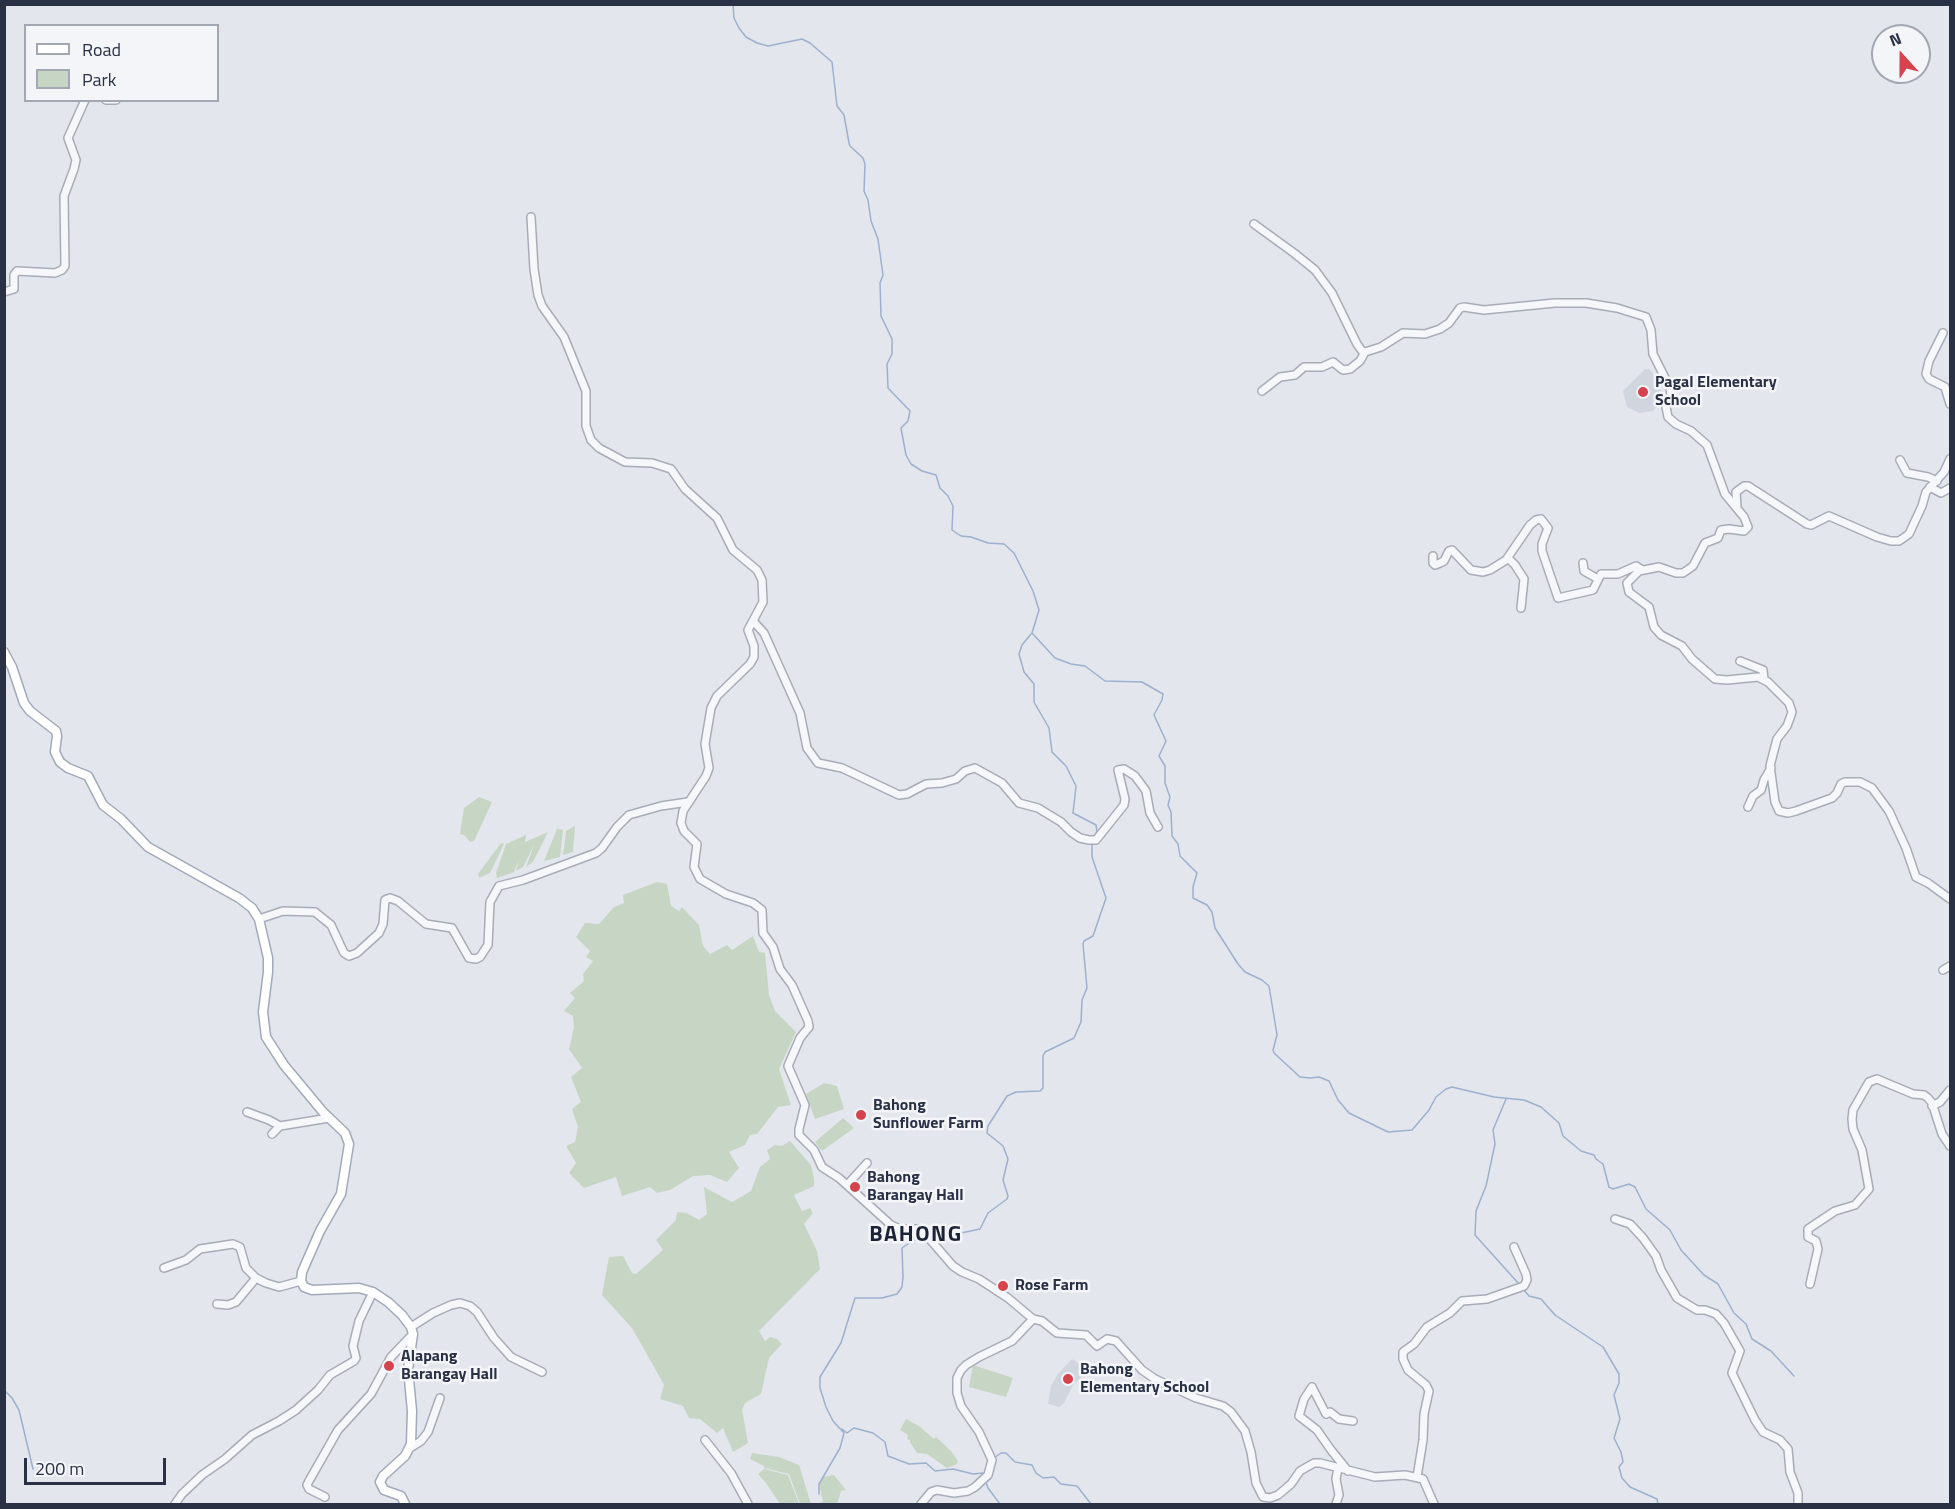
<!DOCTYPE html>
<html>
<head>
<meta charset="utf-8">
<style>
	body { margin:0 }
	#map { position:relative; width:1955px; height:1509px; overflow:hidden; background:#e3e6ec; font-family:"Titillium Web",sans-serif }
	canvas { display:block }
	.frame { position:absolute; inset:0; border:6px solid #2a3145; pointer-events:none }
	.legend { position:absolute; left:24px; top:24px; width:195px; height:78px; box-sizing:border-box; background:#f3f5f9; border:2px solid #a3a7b1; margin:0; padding:8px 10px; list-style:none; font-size:18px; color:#2a3145 }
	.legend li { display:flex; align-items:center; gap:12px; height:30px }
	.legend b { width:30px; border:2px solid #a3a7b1 }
	.north { position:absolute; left:1871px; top:24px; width:60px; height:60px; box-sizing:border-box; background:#f3f5f9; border:2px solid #a3a7b1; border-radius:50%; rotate:339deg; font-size:16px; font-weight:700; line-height:24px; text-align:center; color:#2a3145 }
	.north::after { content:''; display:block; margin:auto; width:21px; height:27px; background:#d6434d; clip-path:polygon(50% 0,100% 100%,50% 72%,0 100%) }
	.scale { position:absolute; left:24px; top:1458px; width:142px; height:27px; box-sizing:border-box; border:3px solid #2a3145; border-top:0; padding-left:8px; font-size:18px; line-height:21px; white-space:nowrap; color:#2a3145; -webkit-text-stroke:4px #f3f5f9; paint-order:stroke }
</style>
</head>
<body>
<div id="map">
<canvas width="1955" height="1509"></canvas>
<div class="frame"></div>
<ul class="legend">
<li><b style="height:8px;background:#fff"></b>Road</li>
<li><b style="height:16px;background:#c7d6c4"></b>Park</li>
</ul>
<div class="north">N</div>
<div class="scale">200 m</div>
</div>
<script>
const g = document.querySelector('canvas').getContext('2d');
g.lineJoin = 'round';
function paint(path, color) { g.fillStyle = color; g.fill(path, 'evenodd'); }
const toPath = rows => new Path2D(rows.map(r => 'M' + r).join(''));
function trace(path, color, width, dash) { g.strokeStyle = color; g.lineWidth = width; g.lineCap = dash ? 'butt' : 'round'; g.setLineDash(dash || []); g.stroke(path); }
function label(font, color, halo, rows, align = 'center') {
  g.font = font + ' "Titillium Web",sans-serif'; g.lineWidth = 5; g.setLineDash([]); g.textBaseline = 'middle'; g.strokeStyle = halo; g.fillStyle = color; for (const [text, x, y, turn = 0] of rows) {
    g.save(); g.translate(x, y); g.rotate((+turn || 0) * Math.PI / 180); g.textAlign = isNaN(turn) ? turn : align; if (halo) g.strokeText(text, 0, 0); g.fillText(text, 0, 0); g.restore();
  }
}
paint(toPath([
	[1645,369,1649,369,1652,372,1662,393,1662,401,1653,411,1640,413,1627,407,1623,391],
	[1072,1359,1087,1369,1086,1374,1074,1383,1064,1403,1059,1407,1048,1404,1051,1386,1058,1374]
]), '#d1d5de');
paint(toPath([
	[479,797,492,802,474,841,470,842,464,835,460,834,464,808],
	[575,826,573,852,563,855,566,831],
	[557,829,563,830,560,857,544,861],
	[548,832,533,862,526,867,534,845,523,867,516,871,519,860,514,872,497,878,496,873,506,844,526,835,525,842],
	[501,843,504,844,490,873,479,878,478,874],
	[657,882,667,884,671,906,679,911,682,907,699,925,703,946,710,954,727,945,732,950,753,936,759,952,765,953,769,995,775,1011,796,1032,779,1069,791,1105,778,1107,757,1134,750,1135,745,1145,729,1152,739,1168,727,1182,710,1175,693,1176,670,1190,657,1193,650,1187,622,1196,616,1177,584,1188,569,1173,576,1163,566,1146,575,1142,578,1127,572,1109,581,1102,571,1077,582,1068,569,1049,574,1027,573,1016,564,1011,575,998,570,993,584,981,583,974,593,961,586,957,590,951,576,937,585,923,599,924,614,907,624,903,623,895],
	[824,1083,837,1086,844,1109,815,1119,806,1094],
	[843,1118,854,1128,822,1151,815,1142],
	[790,1141,811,1165,814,1179,814,1186,794,1195,802,1211,810,1208,813,1213,804,1224,817,1251,820,1269,759,1331,765,1341,770,1337,777,1339,782,1344,769,1358,761,1394,745,1403,742,1410,748,1443,733,1452,723,1428,717,1433,700,1419,689,1418,683,1406,660,1399,664,1385,653,1365,632,1328,602,1295,609,1257,623,1256,632,1273,636,1274,663,1250,656,1240,676,1220,677,1212,687,1213,699,1220,707,1214,704,1187,732,1202,751,1191,760,1167,770,1159,767,1150,775,1145,782,1146],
	[973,1365,1013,1378,1006,1397,969,1387],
	[906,1419,919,1426,934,1439,936,1437,951,1451,958,1461,957,1464,947,1468,927,1454,917,1453,910,1442,910,1440,907,1439,908,1435,900,1430],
	[752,1453,779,1457,799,1465,811,1504,800,1504,789,1474,764,1468,764,1466,750,1459],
	[764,1469,788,1475,799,1504,780,1504,766,1483,758,1474],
	[834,1475,846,1490,841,1491,837,1504,815,1504,823,1502,819,1484,823,1477]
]), '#c7d6c4');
trace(toPath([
	[733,4,734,18,739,28,746,37,757,43,768,46,802,39,810,43,832,62,837,106,844,115,849,143,850,146,863,158,865,164,864,191,868,200,871,221,878,239,883,275,880,283,881,316,892,339,892,354,887,364,888,388,910,411,908,421,901,428,906,455,911,464,922,471,936,475,940,488,948,496,953,506,952,530,961,536,971,537,988,543,1004,544,1014,553,1033,591,1039,610,1032,633,1055,658,1071,664,1085,666,1105,681,1142,682,1163,694,1162,700,1154,715,1166,741,1159,756,1165,766,1165,783,1170,797,1168,805,1171,812,1172,836,1178,844,1180,856,1197,873,1193,887,1193,898,1207,905,1212,912,1215,928,1238,964,1245,972,1262,980,1269,986,1277,1035,1273,1050,1274,1053,1300,1077,1310,1078,1319,1077,1329,1081,1338,1100,1349,1113,1388,1132,1412,1130,1429,1110,1436,1097,1446,1089,1452,1087,1494,1097,1524,1100,1541,1107,1559,1123,1563,1136,1581,1151,1594,1155,1596,1159,1603,1164,1609,1187,1613,1189,1629,1184,1635,1187,1646,1209,1670,1230,1681,1250,1704,1275,1718,1284,1734,1313,1746,1324,1752,1339,1771,1351,1794,1376],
	[1031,634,1022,645,1019,654,1024,672,1034,684,1034,702,1049,728,1052,752,1066,766,1076,786,1073,813,1096,825,1097,832,1093,838],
	[1506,1099,1493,1130,1495,1144,1486,1186,1476,1211,1475,1235,1519,1284],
	[933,1239,980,1229,988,1213,1007,1199,1008,1196,1003,1180,1008,1159,1003,1146,987,1133,988,1126,1007,1096,1016,1092,1040,1091,1043,1088,1043,1056,1045,1052,1074,1038,1081,1022,1082,1000,1087,988,1083,944,1084,941,1093,936,1106,898,1092,857,1092,843],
	[1524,1290,1529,1296,1541,1299,1555,1315,1603,1347,1619,1374,1619,1383,1614,1395,1620,1419,1614,1438,1621,1452,1623,1462,1619,1467,1622,1478,1630,1487,1657,1499,1658,1504],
	[4,1390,12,1398,19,1410,33,1469],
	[842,1429,847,1433,854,1428,873,1433,885,1442,888,1456,909,1464,926,1463,935,1471,953,1469,973,1474,983,1473,984,1476],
	[994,1458,1001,1453,1006,1453,1015,1462,1032,1465,1036,1473,1043,1478,1054,1477,1061,1484,1077,1486,1091,1504],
	[985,1480,988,1488,1000,1504],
	[819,1494,819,1484,840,1448,844,1433,833,1421,826,1407,820,1388,820,1377,841,1343,855,1298,882,1298,897,1294,902,1287,903,1277,902,1248,914,1240,929,1241]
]), '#9db0cd', 1.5);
const minor = toPath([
	[106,100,116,100],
	[531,217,534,269,538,295,542,306,564,337,586,391,586,426,591,440,599,448,625,462,652,463,671,469,685,489,717,518,733,550,757,570,762,580,763,602,748,630,754,646,754,657,750,664,717,696,711,708,705,744,709,768,706,776,683,811,681,823,684,831,697,844,694,867,700,879,726,894,753,903,762,910,763,933,773,947,780,969,792,985,808,1021,809,1027,800,1038,788,1066,805,1105,799,1129,799,1135,814,1150,822,1167,839,1178,891,1225,900,1229,921,1229,953,1266,962,1272,979,1279,1008,1298,1033,1319],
	[1254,224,1294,253,1315,270,1332,293,1357,344,1362,351,1365,352,1381,347,1403,333,1425,334,1440,329,1449,323,1460,308,1464,307,1484,310,1555,303,1586,303,1617,308,1646,317,1651,330,1653,354,1670,388,1671,395,1666,407,1668,417,1676,424,1691,431,1707,445,1725,494,1744,517,1748,527,1744,531,1729,529,1721,530,1718,538,1705,543,1693,566,1683,573,1676,573,1659,567,1639,571,1627,583,1629,592,1649,607,1654,627,1661,635,1682,646,1692,659,1715,679,1727,680,1758,677,1768,682,1789,703,1792,712,1790,718,1787,726,1777,739,1770,766,1775,802,1779,811,1788,813,1796,811,1832,798,1837,793,1841,784,1845,782,1860,782,1872,788,1889,811,1906,848,1916,877,1928,883,1950,899],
	[4,292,14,289,14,275,17,271,55,273,62,270,65,266,64,196,74,169,76,160,68,138,85,100],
	[1943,333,1929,361,1926,374,1929,379,1945,387,1950,404],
	[1262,391,1280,377,1295,375,1304,367,1322,367,1333,362,1343,370,1350,369,1360,361,1365,352],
	[1900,460,1907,473,1928,477,1937,481],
	[1930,487,1941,493,1950,488],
	[1737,507,1736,492,1744,486,1748,486,1807,524,1811,525,1829,516,1877,537,1891,541,1899,541,1909,534,1922,506,1926,492,1944,472,1950,459],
	[1433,556,1433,563,1435,565,1440,563,1444,561,1449,551,1452,550,1471,570,1483,572,1490,570,1506,560,1530,525,1536,520,1541,519,1548,528,1542,544,1542,551,1558,598,1593,590,1601,574,1618,574,1636,566,1642,570],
	[1508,558,1515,565,1524,579,1521,608],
	[1583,563,1584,571,1598,579],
	[753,621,764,633,800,713,807,748,818,763,842,768,899,795,907,794,926,784,942,783,956,779,965,771,975,768,1002,783,1019,803,1038,808,1061,822,1071,832,1080,838,1089,840,1096,840,1124,805,1125,799,1118,770,1124,769,1135,776,1146,791,1150,813,1158,827],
	[1740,661,1763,670,1764,679],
	[1748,807,1753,796,1761,790,1764,780,1771,768],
	[259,919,283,911,315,912,331,925,344,953,349,956,357,953,379,933,383,924,385,900,390,898,398,901,426,924,452,928,469,958,476,959,480,957,488,945,490,902,499,886,523,880,596,853,602,848,617,827,629,815,661,806,688,802],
	[1943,970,1950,966],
	[1932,1106,1940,1102,1950,1090],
	[247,1112,269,1120,280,1126],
	[272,1134,280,1126,329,1118],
	[847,1185,867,1163],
	[1615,1219,1630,1224,1643,1238,1656,1256,1661,1270,1677,1298,1697,1310,1705,1310,1716,1314,1724,1323,1740,1351,1732,1373,1755,1420,1763,1432,1780,1440,1788,1449,1790,1472,1798,1493,1798,1504],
	[164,1268,186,1260,200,1249,233,1244,240,1247,246,1268,256,1278,266,1283,279,1287,301,1281],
	[1810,1284,1818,1249,1816,1241,1808,1237,1808,1229,1835,1211,1855,1205,1869,1189,1862,1150,1853,1129,1852,1119,1853,1110,1869,1082,1877,1079,1913,1094,1924,1095,1928,1098,1932,1103,1942,1134,1950,1146],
	[217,1304,228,1305,236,1302,256,1278],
	[1033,1319,1042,1321,1057,1333,1086,1335,1097,1346,1107,1339,1116,1341,1142,1370,1155,1379,1196,1398,1223,1406,1231,1412,1245,1431,1251,1452,1256,1483,1263,1497,1270,1498,1278,1495,1291,1484,1300,1471,1314,1463,1320,1463,1375,1477,1405,1475,1423,1479,1434,1504],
	[411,1327,433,1313,451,1305,460,1303,470,1306,477,1312,494,1338,511,1357,542,1372],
	[705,1440,731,1473,748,1504],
	[410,1448,421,1441,428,1432,440,1398],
	[1348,1471,1331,1450,1317,1430,1299,1416,1304,1399,1312,1387,1326,1414,1330,1412,1339,1419,1353,1421],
	[1417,1477,1423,1440,1424,1414,1429,1391,1426,1385,1408,1370,1403,1359,1403,1352,1414,1344,1427,1327,1450,1313,1462,1301,1487,1299,1524,1286,1527,1280,1526,1274,1514,1247],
	[325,1497,309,1489,307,1485,309,1481,338,1430,371,1394,391,1357,413,1334],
	[175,1504,182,1494,202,1475,225,1459,252,1435,279,1421,296,1410,318,1390,330,1375,354,1361,356,1358,353,1346,359,1321,373,1292],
	[921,1504,931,1492,937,1490,954,1493,968,1491,975,1487,988,1475,992,1460,979,1432,961,1406,957,1393,957,1378,961,1370,966,1365,979,1357,1012,1341,1033,1319],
	[1336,1504,1339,1495,1336,1479,1338,1468]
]);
const major = toPath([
	[4,652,12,667,24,703,30,711,56,731,57,736,55,752,60,762,68,768,88,776,103,805,121,819,148,847,239,898,252,908,259,919,268,958,268,972,263,1012,266,1037,284,1065,323,1112,345,1133,349,1144,341,1194,320,1231,302,1272,301,1281,304,1287,312,1290,359,1288,373,1292,388,1302,402,1315,411,1327,413,1334,408,1369,412,1411,411,1444,405,1456,383,1476,380,1482,384,1490,401,1496,405,1504]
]);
trace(minor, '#a8acb7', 10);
trace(major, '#a2a9b8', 11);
trace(minor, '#f6f7fa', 7);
trace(major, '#fff', 8);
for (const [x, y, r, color] of [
	[1643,392,6,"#d6434d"],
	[861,1115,6,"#d6434d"],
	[855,1187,6,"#d6434d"],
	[1003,1286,6,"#d6434d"],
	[389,1366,6,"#d6434d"],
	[1068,1379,6,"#d6434d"]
]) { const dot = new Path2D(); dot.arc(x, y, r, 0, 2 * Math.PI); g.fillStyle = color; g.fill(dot); trace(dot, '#f3f5f9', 2); }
label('bold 16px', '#2a3145', '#f3f5f9', [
	["Pagal Elementary",1655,383],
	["School",1655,401],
	["Bahong",873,1106],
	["Sunflower Farm",873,1124],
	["Bahong",867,1178],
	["Barangay Hall",867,1196],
	["Rose Farm",1015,1286],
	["Alapang",401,1357],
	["Barangay Hall",401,1375],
	["Bahong",1080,1370],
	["Elementary School",1080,1388]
], 'left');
g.letterSpacing = '1.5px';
label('bold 22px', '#1c2336', '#f3f5f9', [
	["BAHONG",916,1236]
]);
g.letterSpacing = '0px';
</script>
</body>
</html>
